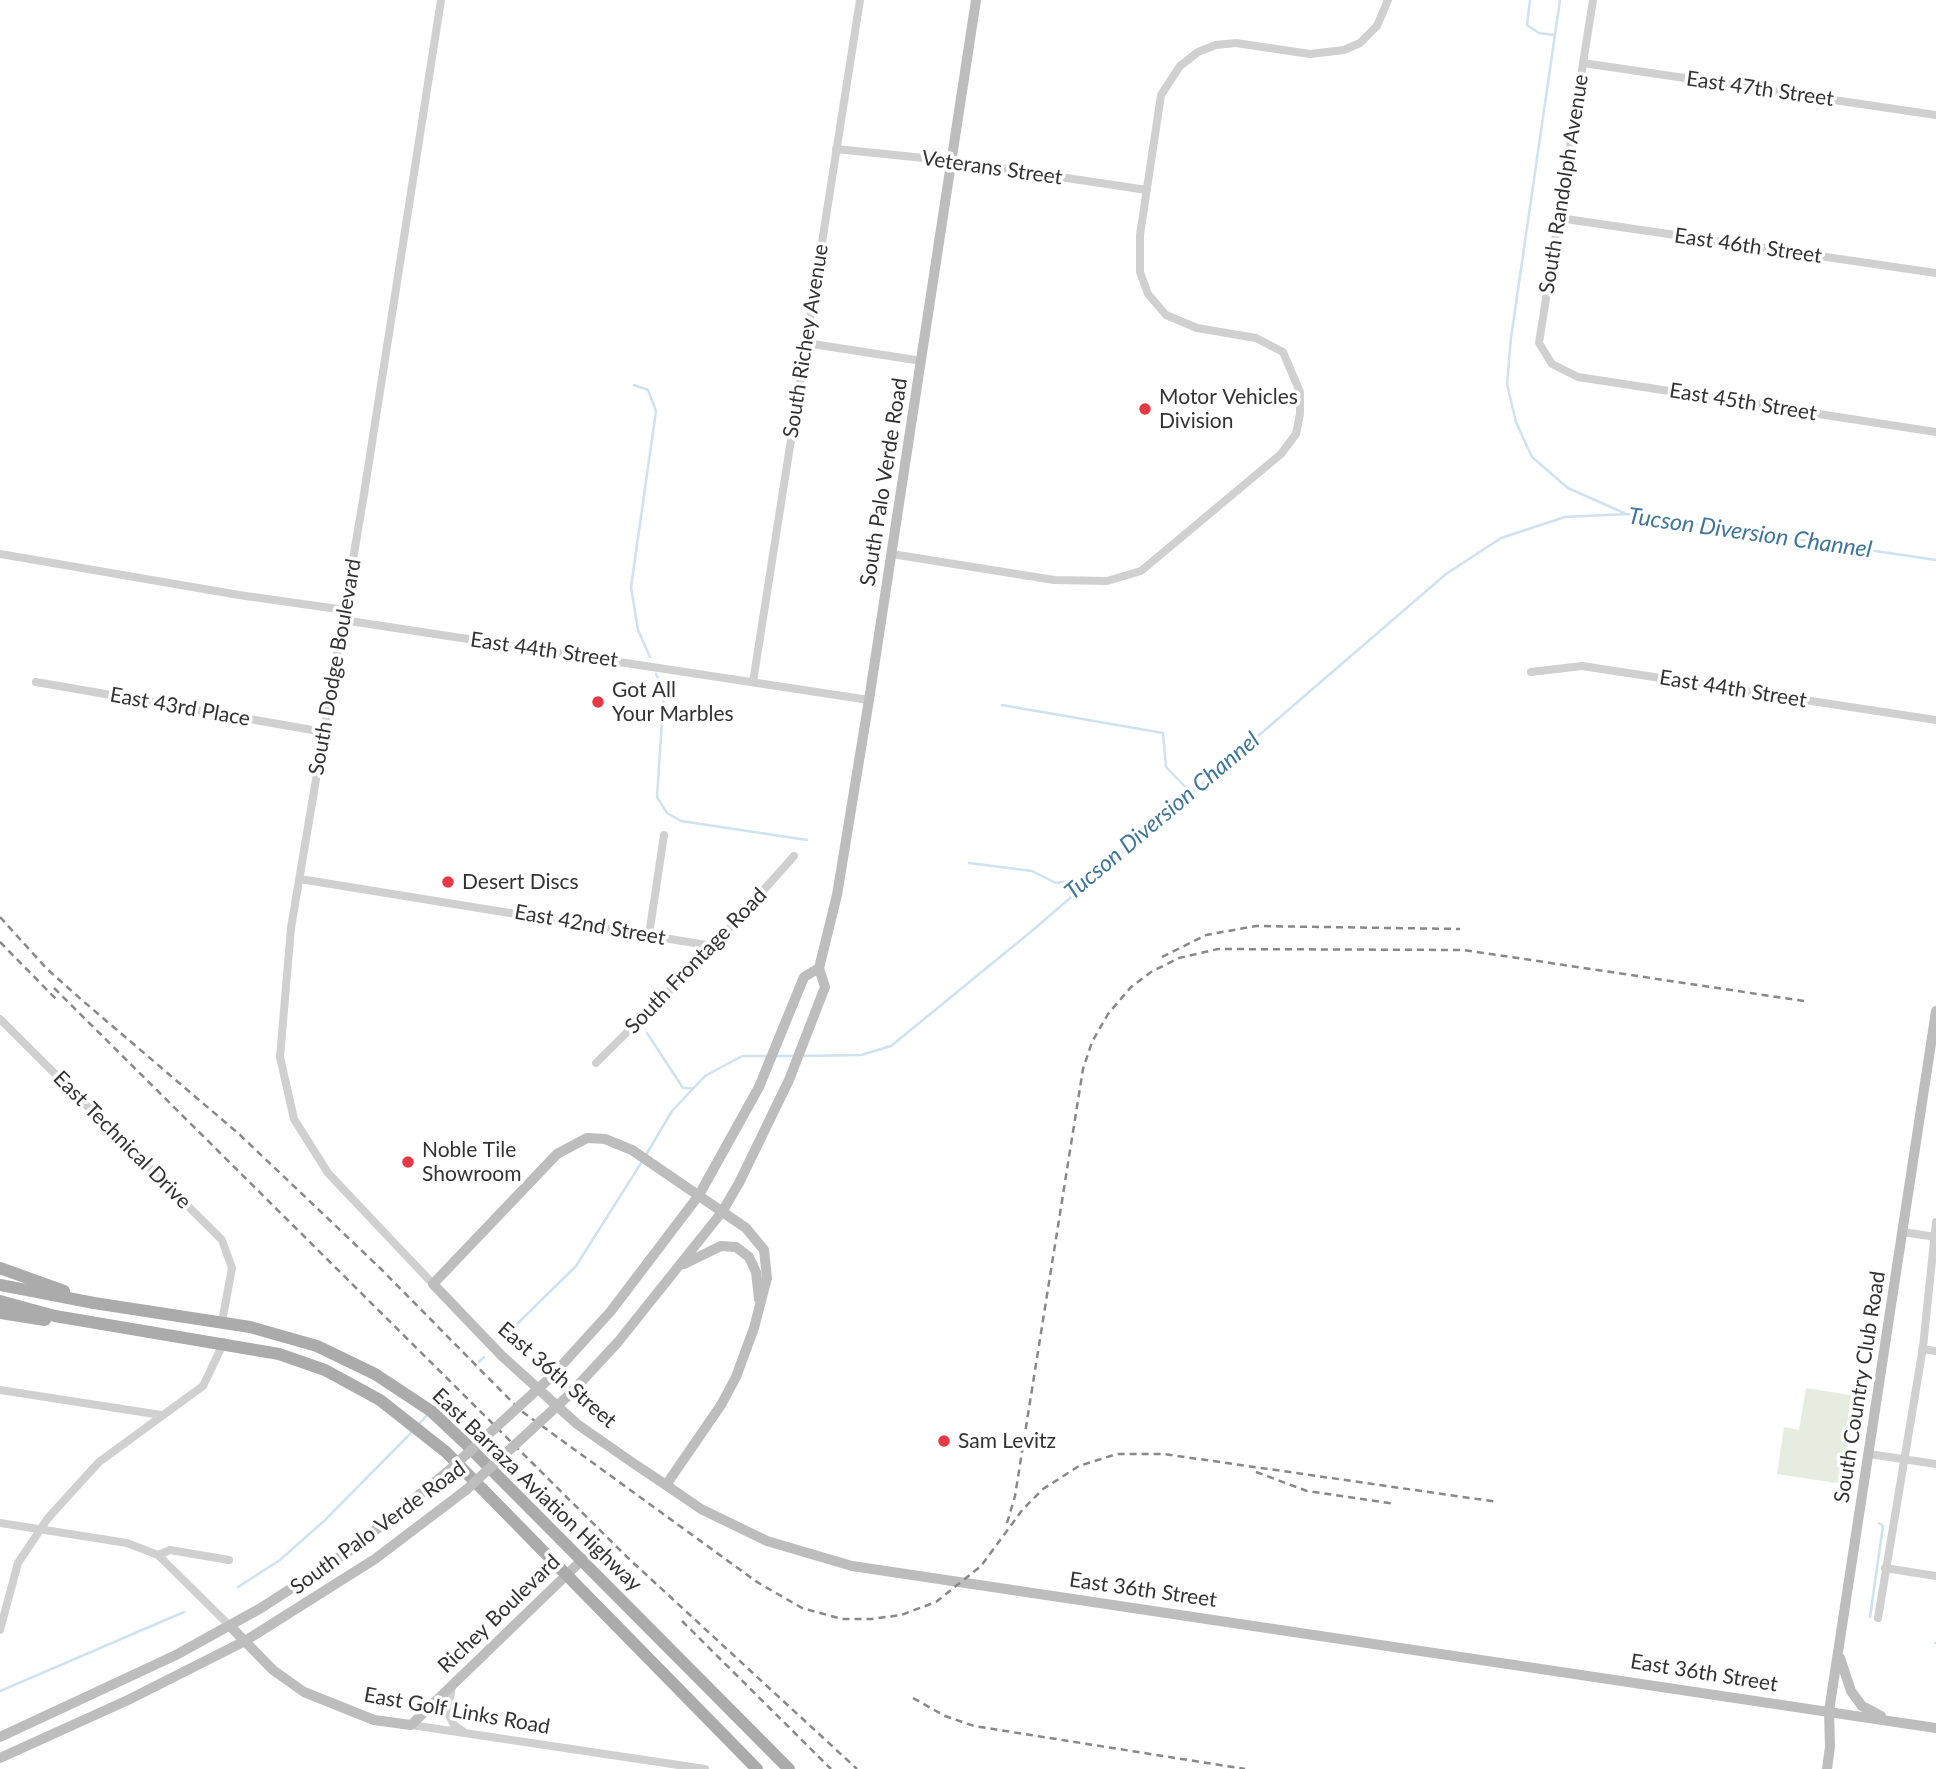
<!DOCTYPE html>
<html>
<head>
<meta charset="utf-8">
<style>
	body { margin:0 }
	canvas { display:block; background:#fff }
</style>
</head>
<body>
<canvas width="1936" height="1769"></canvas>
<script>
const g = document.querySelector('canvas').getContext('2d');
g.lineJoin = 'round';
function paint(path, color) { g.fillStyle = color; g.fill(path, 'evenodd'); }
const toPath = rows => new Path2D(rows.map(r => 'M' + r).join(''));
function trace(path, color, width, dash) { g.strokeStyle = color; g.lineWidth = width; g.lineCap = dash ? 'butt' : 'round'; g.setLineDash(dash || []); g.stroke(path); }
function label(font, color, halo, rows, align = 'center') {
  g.font = font + ' Lato,sans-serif'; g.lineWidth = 7; g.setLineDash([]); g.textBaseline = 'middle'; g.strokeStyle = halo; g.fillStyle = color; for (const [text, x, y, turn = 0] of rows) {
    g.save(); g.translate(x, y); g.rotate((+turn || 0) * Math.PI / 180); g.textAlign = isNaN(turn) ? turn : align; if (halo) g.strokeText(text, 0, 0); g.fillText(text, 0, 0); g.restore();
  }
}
paint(toPath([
	[1806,1388,1856,1396,1843,1484,1777,1474,1784,1427,1799,1430]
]), '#e6ecdf');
trace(toPath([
	[1530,0,1527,25,1539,33,1554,35],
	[1560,0,1511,338,1507,384,1516,422,1532,457,1568,488,1624,513],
	[634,385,648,390,656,411,631,587,638,630,650,657],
	[656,674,664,691,657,797,667,813,681,821,807,840],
	[1002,705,1163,733,1166,767,1192,794],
	[969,863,1032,871,1056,883,1095,877],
	[647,1033,683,1088,691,1088],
	[776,1056,794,1056],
	[800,1056,861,1055,891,1046,1033,930,1446,574,1501,538,1565,517,1627,514,1936,560],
	[646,1155,672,1111,705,1076,742,1056,769,1056],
	[503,1338,576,1266,643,1160],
	[479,1362,484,1357],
	[434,1409,448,1394],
	[419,1424,429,1413],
	[238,1587,280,1560,324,1521,413,1431],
	[1870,1617,1883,1526,1879,1523],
	[1935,1643,1936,1643],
	[0,1691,184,1612]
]), '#cfe2ee', 2.5);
trace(toPath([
	[1593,0,1539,343,1552,364,1578,377,1936,432],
	[1583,63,1936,115],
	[836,149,953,161,1147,190],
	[1559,218,1936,273],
	[806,343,922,361],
	[0,554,239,595,345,610],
	[892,554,1054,580,1107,581,1141,571,1281,454,1296,434,1300,414,1300,392,1283,352,1256,338,1197,328,1166,315,1148,294,1140,272,1140,235,1161,95,1180,66,1198,52,1216,45,1236,43,1310,54,1344,50,1360,43,1377,26,1388,0],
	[343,620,869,700],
	[1531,672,1582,666,1936,720],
	[36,682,324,732],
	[753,682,860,0],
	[300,879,713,946],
	[649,935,664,835],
	[0,1019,222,1240,232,1268,222,1322],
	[596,1063,710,950,794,856],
	[1903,1232,1936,1237],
	[433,1284,328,1173,294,1119,280,1057,291,928,364,494,441,0],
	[1922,1349,1936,1351],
	[0,1390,161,1415],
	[1869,1454,1936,1464],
	[0,1523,127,1543,158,1555,230,1626],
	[158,1555,170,1550,229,1560],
	[1885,1568,1936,1576],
	[1878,1618,1923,1347,1936,1222],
	[0,1630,18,1563,48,1518,99,1462,203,1386,224,1342],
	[452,1686,448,1713,454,1725,464,1732],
	[411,1725,705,1769]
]), '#d0d0d0', 8);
trace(toPath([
	[684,1264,721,1246,736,1247,749,1257,756,1272,759,1299],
	[551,1377,611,1311,699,1195,759,1087,804,977,819,968],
	[569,1395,618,1342,722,1212,739,1183,789,1080,825,987,819,968,837,895,869,700,976,0],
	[666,1485,721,1405,736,1377,754,1328,767,1278,764,1250,746,1228,632,1150,605,1139,587,1138,557,1154,433,1284,502,1356,577,1424,633,1463,666,1485,701,1509,767,1541,852,1566,1936,1728],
	[230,1626,273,1670,304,1692,374,1720,411,1725,583,1559],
	[1840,1658,1851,1691,1862,1706,1881,1716],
	[0,1737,176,1655,261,1608,352,1549,446,1473],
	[0,1758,128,1700,245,1641,375,1559,466,1490],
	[1827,1769,1830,1747,1829,1711,1936,1011]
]), '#bdbdbd', 10);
trace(toPath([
	[0,1268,64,1291],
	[0,1285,94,1303,250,1327,317,1346,375,1374,431,1411,463,1441,789,1769],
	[0,1301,55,1316,279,1354,325,1370,380,1400,446,1452,757,1769],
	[0,1313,45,1320]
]), '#ababab', 12);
trace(toPath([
	[0,917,47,969,83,1001,239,1134,381,1269,520,1410,757,1582,802,1608,842,1619,871,1619,901,1615,936,1602,981,1566,1023,1509,1043,1489,1079,1466,1117,1454,1164,1454,1498,1502],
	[0,942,56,999],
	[1162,957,1206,935,1256,926,1460,929],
	[54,988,627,1557,857,1769],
	[1256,1472,1307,1491,1395,1504],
	[1007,1523,1015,1496,1083,1069,1092,1042,1108,1014,1131,987,1151,972,1179,958,1218,949,1464,950,1804,1001],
	[682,1621,831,1769],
	[913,1698,945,1716,974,1726,1245,1769]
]), '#888', 2.5, [7, 5]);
trace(toPath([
	[446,1473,551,1377],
	[466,1490,569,1395]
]), '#bdbdbd', 10);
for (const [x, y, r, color] of [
	[1145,409,7,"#e63946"],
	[598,702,7,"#e63946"],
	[448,882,7,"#e63946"],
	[408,1162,7,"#e63946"],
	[944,1441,7,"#e63946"]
]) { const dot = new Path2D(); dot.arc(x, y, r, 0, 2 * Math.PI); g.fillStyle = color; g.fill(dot); trace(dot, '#fff', 2.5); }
label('21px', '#333', '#fff', [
	["East 47th Street",1760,89,8],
	["Veterans Street",992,168,8],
	["South Randolph Avenue",1564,184,-81],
	["East 46th Street",1748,246,8],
	["South Richey Avenue",806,341,-81],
	["East 45th Street",1743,402,9],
	["South Palo Verde Road",884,482,-81],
	["East 44th Street",544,650,8],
	["South Dodge Boulevard",335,667,-80],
	["East 44th Street",1733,689,9],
	["East 43rd Place",180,707,10],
	["East 42nd Street",590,925,10],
	["South Frontage Road",696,961,-46],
	["East Technical Drive",122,1140,45],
	["East 36th Street",557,1375,41],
	["South Country Club Road",1860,1387,-81],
	["East Barraza Aviation Highway",537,1490,44],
	["South Palo Verde Road",378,1528,-36],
	["East 36th Street",1143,1590,8],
	["Richey Boulevard",499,1614,-44],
	["East 36th Street",1704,1673,9],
	["East Golf Links Road",457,1711,10]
]);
label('21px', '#333', '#fff', [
	["Motor Vehicles",1159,397],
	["Division",1159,421],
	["Got All",612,690],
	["Your Marbles",612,714],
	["Desert Discs",462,882],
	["Noble Tile",422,1150],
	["Showroom",422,1174],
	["Sam Levitz",958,1441]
], 'left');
label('italic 23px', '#3f7597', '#fff', [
	["Tucson Diversion Channel",1750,533,8],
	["Tucson Diversion Channel",1162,816,-40]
]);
</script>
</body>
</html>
